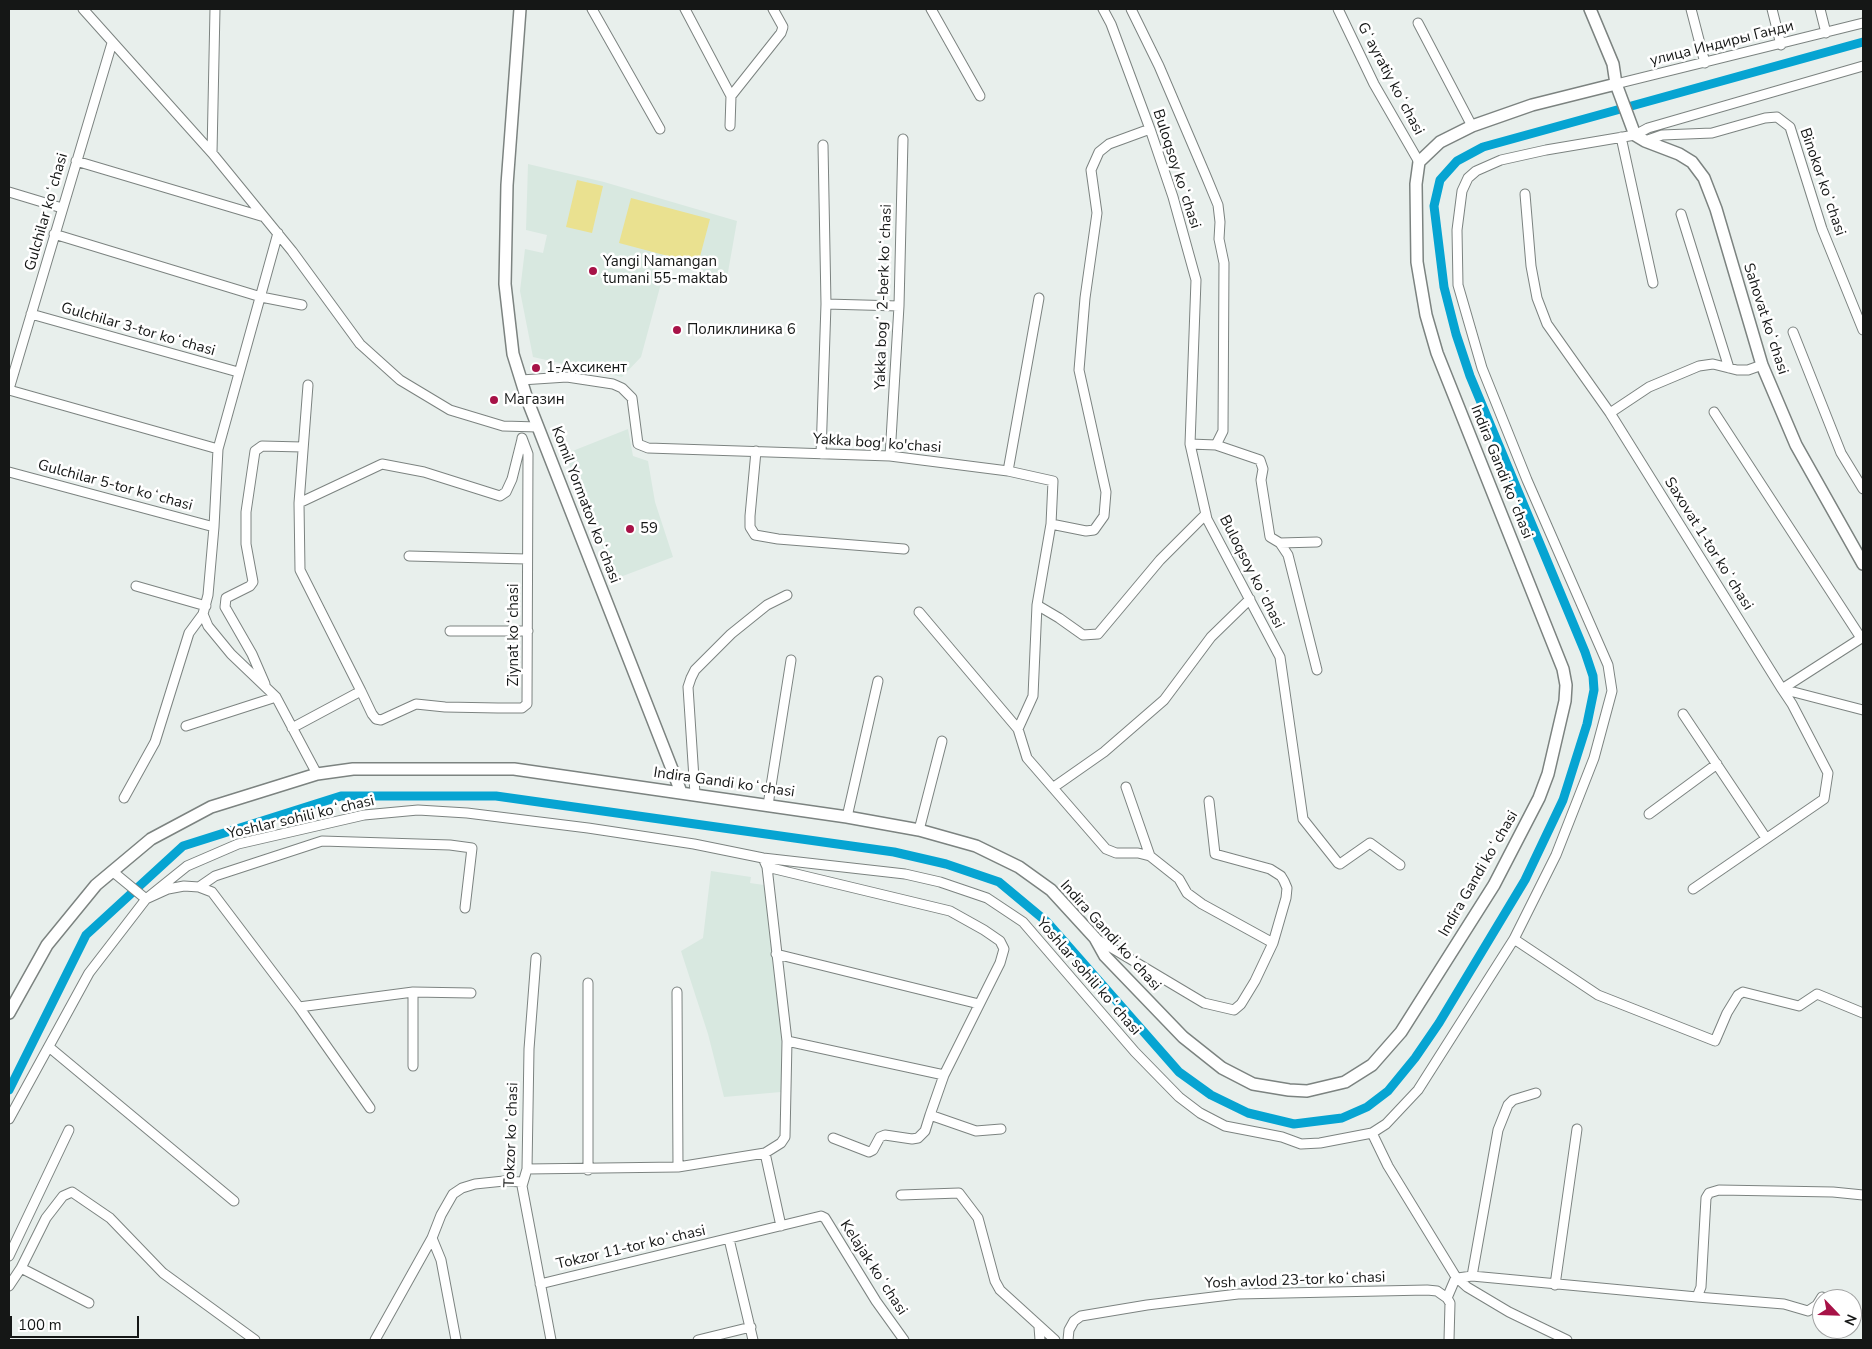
<!DOCTYPE html>
<html>
<head>
<meta charset="utf-8">
<style>
	body { margin:0 }
	#map { position:relative; width:1872px; height:1349px; overflow:hidden; background:#e8efec; font-family:"Nunito Sans",sans-serif }
	canvas { display:block }
	.frame { position:absolute; inset:0; border:10px solid #151716; pointer-events:none }
	.north { position:absolute; left:1812px; top:1289px; width:50px; height:50px; box-sizing:border-box; background:#fff; border:1px solid #a1a2a2; border-radius:50%; rotate:114deg; font-size:14px; font-weight:700; line-height:20px; text-align:center; color:#151716 }
	.north::after { content:''; display:block; margin:auto; width:18px; height:22px; background:#a71247; clip-path:polygon(50% 0,100% 100%,50% 72%,0 100%) }
	.scale { position:absolute; left:10px; top:1316px; width:129px; height:22px; box-sizing:border-box; border:2px solid #151716; border-top:0; padding-left:6px; font-size:15px; line-height:18px; white-space:nowrap; color:#151716; -webkit-text-stroke:4px #fff; paint-order:stroke }
</style>
</head>
<body>
<div id="map">
<canvas width="1872" height="1349"></canvas>
<div class="frame"></div>
<div class="north">N</div>
<div class="scale">100 m</div>
</div>
<script>
const g = document.querySelector('canvas').getContext('2d');
g.lineJoin = 'round';
function paint(path, color) { g.fillStyle = color; g.fill(path, 'evenodd'); }
const toPath = rows => new Path2D(rows.map(r => 'M' + r).join(''));
function trace(path, color, width, dash) { g.strokeStyle = color; g.lineWidth = width; g.lineCap = dash ? 'butt' : 'round'; g.setLineDash(dash || []); g.stroke(path); }
function label(font, color, halo, rows, align = 'center') {
  g.font = font + ' "Nunito Sans",sans-serif'; g.lineWidth = 5; g.setLineDash([]); g.textBaseline = 'middle'; g.strokeStyle = halo; g.fillStyle = color; for (const [text, x, y, turn = 0] of rows) {
    g.save(); g.translate(x, y); g.rotate((+turn || 0) * Math.PI / 180); g.textAlign = isNaN(turn) ? turn : align; if (halo) g.strokeText(text, 0, 0); g.fillText(text, 0, 0); g.restore();
  }
}
paint(toPath([
	[528,164,604,182,737,221,727,278,666,265,641,357,622,377,533,357,520,291,525,249,543,253,547,235,526,230],
	[628,429,633,456,648,461,655,502,673,557,615,579,565,454],
	[711,871,751,877,750,883,764,885,782,1014,781,1092,724,1097,708,1034,681,951,703,938]
]), '#d8e8e0');
paint(toPath([
	[577,180,603,186,592,233,566,227],
	[631,198,710,219,698,264,619,243]
]), '#eae190');
trace(toPath([
	[9,1090,86,935,183,846,341,796,496,796,894,852,946,864,999,882,1047,922,1179,1072,1211,1095,1248,1113,1294,1124,1342,1118,1367,1107,1388,1091,1415,1058,1439,1023,1525,880,1563,800,1587,724,1594,690,1593,676,1585,652,1470,376,1456,334,1444,287,1434,206,1440,180,1457,161,1483,147,1863,42]
]), '#06a4d2', 9);
const minor = toPath([
	[83,9,212,153,292,251,360,344,400,380,450,410,503,426,538,427],
	[592,9,660,129],
	[685,9,731,96,730,126],
	[931,9,980,96],
	[1103,9,1111,24,1150,129,1173,197,1196,280,1190,444,1207,519,1280,657,1303,819,1338,863,1340,864,1370,843,1400,865],
	[1131,9,1159,66,1206,176,1218,205,1220,222,1219,239,1224,263,1223,431,1216,445,1190,444],
	[1338,9,1374,84,1419,162],
	[1691,9,1705,63],
	[1772,9,1781,45],
	[1820,9,1826,33],
	[1418,23,1472,126],
	[1616,84,1863,23],
	[731,96,781,33,783,27,773,9],
	[1621,137,1653,283],
	[1645,141,1662,135,1712,133,1765,118,1777,117,1790,127,1822,229,1863,330],
	[212,153,215,9],
	[76,161,261,216],
	[9,192,62,208],
	[1525,194,1531,266,1537,298,1547,324,1610,413,1782,689,1863,637],
	[1681,214,1729,368],
	[278,233,218,449,214,527,208,595,203,614,208,626,231,654,276,697,317,774],
	[54,234,261,297,302,305],
	[826,304,899,306],
	[31,314,238,372],
	[1793,332,1841,453,1863,489],
	[521,380,567,377,613,384,622,388,632,398,638,444,648,448,890,456,1008,471,1053,481,1051,524,1037,605,1033,696,1018,729],
	[9,389,112,43],
	[9,390,218,449],
	[1714,412,1861,638],
	[1610,413,1649,387,1699,366,1713,364,1737,370,1748,370,1762,365],
	[1216,445,1260,460,1263,469,1261,480,1270,537,1280,543,1288,555,1317,670],
	[756,451,750,516,750,527,755,535,778,539,904,549],
	[821,454,826,304,823,145],
	[890,456,899,306,903,139],
	[1008,471,1039,298],
	[9,472,214,527],
	[299,503,382,464,424,472,500,496,506,492,512,479,522,439],
	[1051,524,1086,531,1094,530,1104,516,1106,492,1079,370,1085,298,1097,213,1091,170,1099,152,1109,144,1150,129],
	[1280,543,1317,542],
	[409,556,527,559],
	[136,586,206,606],
	[1037,605,1059,618,1083,635,1098,634,1160,560,1206,514],
	[919,612,1018,729,1027,758,1106,849,1116,853,1138,853,1150,856,1179,879,1187,893,1202,904,1273,943,1255,981,1241,1004,1234,1010,1204,1003,1095,938],
	[450,631,528,631],
	[265,684,252,654,225,607,226,598,250,586,253,582,246,544,246,512,255,451,262,446,302,447],
	[1782,689,1863,710],
	[361,691,372,714,376,719,381,720,416,704,445,707,498,708,522,708,527,704,528,454,522,438],
	[1683,714,1766,838],
	[186,726,276,697],
	[292,728,361,691,300,570,299,503,308,385],
	[1054,787,1104,752,1164,700,1211,637,1250,599],
	[1126,787,1150,856],
	[695,794,688,687,691,678,695,670,731,634,767,605,787,595],
	[124,798,155,742,189,633,203,614],
	[1209,801,1215,854,1270,869,1281,876,1284,881,1287,888,1286,898,1273,943],
	[768,805,791,660],
	[1649,814,1717,764],
	[847,817,878,681],
	[919,830,942,741],
	[767,867,950,911,984,930,1000,941,1004,949,1000,963,944,1075,930,1115,976,1131,1001,1129],
	[112,871,146,899,168,889,184,886,199,887,212,892,299,1007,413,992,413,1066],
	[199,887,215,876,322,841,450,845,472,848,465,908],
	[1693,889,1824,799,1828,773,1792,704,1782,689],
	[1514,939,1598,995,1715,1041,1727,1013,1738,995,1743,992,1799,1006,1817,994,1863,1013],
	[776,954,979,1004],
	[536,958,529,1049,527,1169,522,1186,551,1340],
	[413,992,471,993],
	[677,992,678,1167],
	[299,1007,370,1108],
	[787,1041,944,1075],
	[49,1047,234,1201],
	[9,1119,89,973,146,899,187,866,238,844,364,815,418,810,467,813,588,828,694,844,763,858,905,874,940,882,987,898,1023,922,1135,1052,1179,1097,1200,1113,1225,1126,1282,1137,1301,1144,1320,1143,1372,1133],
	[833,1138,869,1152,873,1150,880,1137,885,1135,912,1139,918,1138,925,1131,930,1115],
	[765,1153,781,1226],
	[527,1169,678,1167,765,1153,781,1143,785,1137,787,1041,767,867,763,858],
	[588,1170,588,983],
	[901,1195,959,1193,978,1218,995,1281,1000,1290,1055,1340],
	[432,1238,441,1260,456,1340],
	[729,1239,753,1340],
	[9,1256,69,1130],
	[21,1268,89,1303],
	[1472,1276,1498,1130,1508,1105,1513,1100,1536,1093],
	[1458,1278,1472,1276,1697,1297,1701,1287,1706,1198,1709,1193,1719,1190,1833,1192,1863,1195],
	[540,1284,821,1216,825,1218,876,1301,904,1340],
	[1555,1285,1577,1129],
	[9,1286,21,1268,46,1218,63,1196,72,1192,110,1218,163,1273,255,1340],
	[1697,1297,1784,1304,1808,1311,1817,1305,1822,1297],
	[1447,1298,1450,1303,1449,1340],
	[1447,1298,1456,1277],
	[1039,1327,1040,1340],
	[375,1340,432,1238,441,1215,453,1194,462,1188,475,1184,504,1181,522,1182],
	[698,1340,751,1327],
	[1068,1340,1069,1330,1074,1321,1081,1316,1147,1305,1238,1294,1427,1290,1437,1291,1447,1298],
	[1567,1340,1509,1312,1467,1287,1456,1277,1388,1166,1372,1133,1386,1124,1418,1090,1514,939,1556,855,1594,758,1612,691,1608,665,1527,480,1482,368,1458,285,1457,230,1462,191,1468,178,1476,171,1501,160,1546,150,1635,135,1648,128,1863,66]
]);
const tertiary = toPath([
	[520,9,507,185,505,284,513,354,527,399,681,792],
	[1590,9,1613,64,1616,84,1635,135,1645,141,1679,154,1692,162,1704,178,1716,209,1762,365,1796,445,1863,564],
	[9,1013,47,945,96,885,151,839,211,807,317,774,353,769,514,769,847,817,919,830,976,846,1019,867,1051,890,1095,938,1105,956,1183,1037,1222,1068,1253,1084,1289,1090,1307,1091,1345,1082,1372,1065,1401,1032,1494,885,1539,798,1548,774,1565,701,1566,685,1563,669,1437,353,1426,315,1417,262,1416,184,1419,162,1440,142,1472,126,1532,105,1616,84]
]);
trace(minor, '#7c8380', 11);
trace(tertiary, '#7c8380', 14);
trace(minor, '#fff', 9);
trace(tertiary, '#fff', 11);
for (const [x, y, r, color] of [
	[593,271,5,"#a71247"],
	[677,330,5,"#a71247"],
	[536,368,5,"#a71247"],
	[494,400,5,"#a71247"],
	[630,529,5,"#a71247"]
]) { const dot = new Path2D(); dot.arc(x, y, r, 0, 2 * Math.PI); g.fillStyle = color; g.fill(dot); trace(dot, '#fff', 2); }
label('15px', '#151716', '#fff', [
	["улица Индиры Ганди",1722,44,-14],
	["Gʻayratiy koʻchasi",1390,79,62],
	["Buloqsoy koʻchasi",1176,169,72],
	["Binokor koʻchasi",1822,182,71],
	["Gulchilar koʻchasi",47,212,-74],
	["Yakka bogʻ 2-berk koʻchasi",884,297,-88],
	["Sahovat koʻchasi",1765,319,72],
	["Gulchilar 3-tor koʻchasi",138,330,16],
	["Yakka bog' ko'chasi",877,444,4],
	["Indira Gandi koʻchasi",1501,472,68],
	["Gulchilar 5-tor koʻchasi",115,486,15],
	["Komil Yormatov koʻchasi",585,505,69],
	["Saxovat 1-tor koʻchasi",1708,544,58],
	["Buloqsoy koʻchasi",1251,572,63],
	["Ziynat koʻchasi",514,635,-90],
	["Indira Gandi koʻchasi",724,783,8],
	["Yoshlar sohili koʻchasi",301,818,-13],
	["Indira Gandi koʻchasi",1479,874,-60],
	["Indira Gandi koʻchasi",1110,936,48],
	["Yoshlar sohili koʻchasi",1088,977,49],
	["Tokzor koʻchasi",512,1135,-88],
	["Tokzor 11-tor koʻchasi",631,1248,-13],
	["Kelajak koʻchasi",873,1268,57],
	["Yosh avlod 23-tor koʻchasi",1295,1281,-2]
]);
label('15px', '#151716', '#fff', [
	["Yangi Namangan",603,262],
	["tumani 55-maktab",603,279],
	["Поликлиника 6",687,330],
	["1-Ахсикент",546,368],
	["Магазин",504,400],
	["59",640,529]
], 'left');
</script>
</body>
</html>
